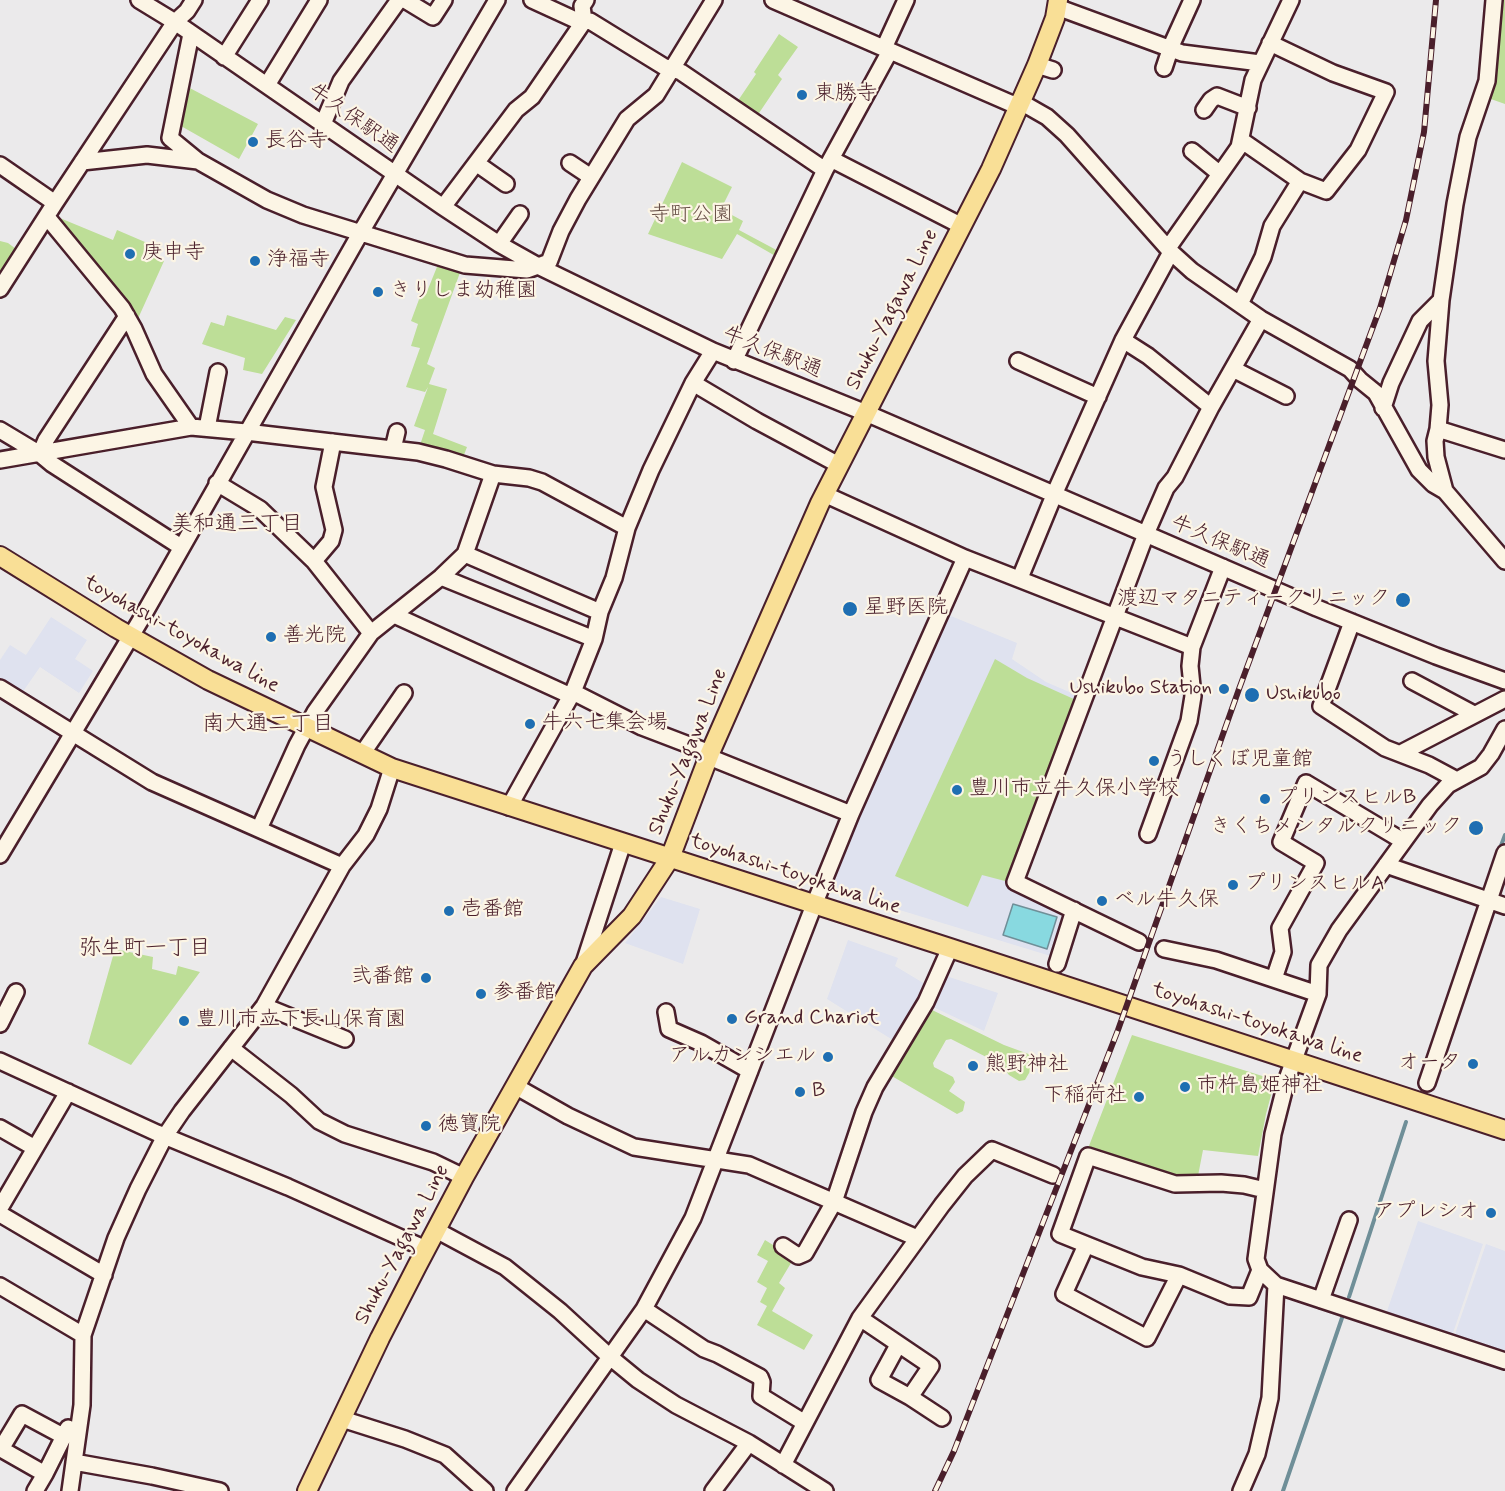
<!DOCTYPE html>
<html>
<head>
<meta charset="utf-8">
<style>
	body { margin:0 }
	canvas { display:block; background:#ebeaeb }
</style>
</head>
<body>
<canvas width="1505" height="1491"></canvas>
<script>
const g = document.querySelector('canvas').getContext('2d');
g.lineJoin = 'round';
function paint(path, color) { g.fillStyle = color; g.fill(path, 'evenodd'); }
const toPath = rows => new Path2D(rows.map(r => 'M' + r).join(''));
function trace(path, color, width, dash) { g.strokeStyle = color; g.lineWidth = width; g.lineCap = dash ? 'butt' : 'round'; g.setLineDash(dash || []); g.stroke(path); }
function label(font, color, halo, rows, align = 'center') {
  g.font = font + ' Mynerve,"Klee One",sans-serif'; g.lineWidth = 4.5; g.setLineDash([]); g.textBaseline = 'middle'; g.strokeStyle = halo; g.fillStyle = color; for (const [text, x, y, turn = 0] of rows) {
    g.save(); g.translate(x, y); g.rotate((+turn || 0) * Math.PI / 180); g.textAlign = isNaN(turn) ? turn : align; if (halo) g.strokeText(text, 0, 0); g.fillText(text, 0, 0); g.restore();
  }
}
paint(toPath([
	[946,614,1017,643,1012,659,1046,682,1081,697,1009,885,1065,912,1054,957,847,894,842,889,827,883],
	[51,617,87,640,75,659,93,671,79,693,40,667,22,693,0,679,0,660,10,645,26,655],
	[661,897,700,909,683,964,625,943],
	[848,940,898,958,895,966,930,987,896,1042,827,999],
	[943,975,998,993,984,1031,929,1005],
	[1418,1221,1483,1244,1452,1336,1386,1314],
	[1486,1244,1505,1251,1505,1354,1454,1337]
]), '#dfe2ef');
paint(toPath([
	[1499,0,1505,0,1505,104,1488,98],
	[779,34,798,47,778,75,782,79,755,119,735,105,756,74,754,72],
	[184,85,258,124,239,159,181,126],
	[682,162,732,187,721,209,743,221,739,230,782,253,779,258,737,234,722,259,648,234],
	[55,216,113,240,117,230,159,248,156,257,164,261,136,323],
	[0,241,8,243,16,249,0,272],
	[439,262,462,267,427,364,435,368,429,384,447,389,433,434,467,447,462,460,419,448,425,430,414,426,428,387,425,392,406,387,420,348,411,346,418,324,411,321,421,294,426,294],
	[227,315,276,330,285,317,296,320,262,374,243,370,245,358,202,344,211,322,224,326],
	[995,659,1027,678,1076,700,1005,881,982,875,968,907,895,876],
	[115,949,153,957,152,969,176,975,178,966,200,972,131,1065,88,1044],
	[928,1008,1004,1045,1034,1056,1036,1061,1025,1080,1019,1081,1009,1075,1000,1064,951,1039,946,1040,933,1063,934,1067,953,1077,955,1082,949,1091,965,1102,963,1111,957,1114,890,1075],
	[1132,1035,1275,1080,1266,1114,1258,1156,1203,1150,1197,1181,1175,1180,1087,1151],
	[765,1240,794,1258,779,1283,785,1288,772,1311,813,1335,804,1350,757,1325,767,1306,760,1302,767,1288,757,1282,768,1261,757,1255]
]), '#bdde97');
const water = toPath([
	[1013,904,1057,917,1047,949,1003,935,1013,904]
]);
paint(water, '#88d9e0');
trace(water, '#6f8f98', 1.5);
trace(toPath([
	[1499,851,1505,835],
	[1349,1297,1406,1122],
	[1283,1491,1343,1315]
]), '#6f8f98', 4);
const minor = toPath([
	[139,0,175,22,443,207,499,244,540,267,713,351,866,413,1317,608,1436,656,1505,681],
	[405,0,433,17,444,0],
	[532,0,580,22,590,21,663,66,681,72,825,170],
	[773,0,1010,103,1026,105,1047,117,1067,135,1171,252,1192,271,1261,319,1350,369,1360,380,1376,393,1419,470,1433,484,1445,491],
	[1494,0,1487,81,1468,137,1455,204,1441,300,1436,361,1440,405,1438,429,1435,441,1436,457,1445,491,1505,561],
	[1057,7,1182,53,1260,63],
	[191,34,170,138,198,161],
	[884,48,906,0],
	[224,57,260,0],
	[1037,65,1053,70],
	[1164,68,1172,44,1192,0],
	[267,85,319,0],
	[1204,110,1211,100,1217,96,1248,108],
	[323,124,341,81,399,0],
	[1241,140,1300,181,1326,191,1358,150,1386,92,1333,73,1270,43],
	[1192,151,1220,174],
	[831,159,962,226],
	[82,162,147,155,198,161,267,200,303,215,465,265,527,270,549,262,561,231,578,199,627,119,656,95,714,0],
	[476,163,506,184],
	[570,163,591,177],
	[0,165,55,203],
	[443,207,516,110,532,97,584,21,582,6,586,0],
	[47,217,122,308,134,329,154,374,191,427],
	[499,244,520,214],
	[1168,248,1239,147,1253,80,1291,0],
	[0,289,55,203,175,22,187,11,194,0],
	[1240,304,1263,257,1272,226,1300,181],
	[1123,340,1148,356,1211,407],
	[734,361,825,170,890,51],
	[1018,361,1098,397],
	[1233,369,1286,396],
	[693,383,757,421,839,465],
	[1383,408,1391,383,1420,321,1441,300],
	[207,428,218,372],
	[1438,429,1505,450],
	[0,430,40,454,52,464,181,547],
	[393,449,397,432],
	[40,454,46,440,127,316],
	[0,460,191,427,246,432,418,452,446,459,493,474,529,478,542,482,627,528],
	[217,483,260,509,314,561,371,633],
	[824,494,965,558,1192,647],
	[465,554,600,612],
	[314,561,331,541,334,530,324,487,333,442],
	[441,577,594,639],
	[1020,578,1057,488,1123,340,1171,252],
	[394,615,571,696],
	[1352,622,1321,706,1385,748,1429,765,1457,780],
	[1412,681,1474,714],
	[0,688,152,782,342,866],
	[573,692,642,727,710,753],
	[1401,753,1505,699],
	[362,754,404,693],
	[709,757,851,814],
	[509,807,573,692,594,639,600,612,614,578,627,528,651,470,693,383,713,351],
	[259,829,297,745,315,712,371,633,441,577,465,554,493,474],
	[1148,834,1189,721,1193,696,1190,666,1192,647,1223,567],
	[0,855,140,621,361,232,497,0],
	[1386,865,1505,906],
	[1139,942,1015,882,1146,534,1166,488,1175,477,1211,407,1261,319],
	[1164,949,1216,960,1318,994],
	[1057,964,1074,910],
	[583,966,623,843],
	[1274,979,1283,952,1280,928,1316,863,1281,842,1306,783,1403,841],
	[264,1006,345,1039],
	[666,1012,669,1029,701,1043,750,1071],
	[0,1024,16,992],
	[231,1048,291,1095,319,1121,345,1134,433,1162,464,1177],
	[0,1061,157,1133,288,1187,426,1249],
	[1427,1083,1505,853],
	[515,1086,568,1116,634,1147,749,1165,917,1238],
	[0,1128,35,1148],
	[0,1208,68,1092],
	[0,1214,104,1275],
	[436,1230,505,1267,560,1311,610,1357,638,1380,676,1405,749,1443,825,1491],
	[1086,1245,1064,1294,1147,1338,1179,1275],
	[783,1246,798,1256,805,1253,834,1202,864,1112,875,1087,926,1002,950,948],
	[1260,1270,1249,1297,1230,1296,1179,1275,1142,1267,1060,1234,1088,1156,1175,1184,1221,1183,1244,1185,1265,1190],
	[1276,1285,1505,1361],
	[0,1286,83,1335],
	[1321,1300,1349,1220],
	[644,1309,704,1349,717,1354,760,1377,762,1382,761,1396,805,1423],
	[860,1318,931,1366,910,1397,942,1418],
	[898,1345,879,1380,910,1397],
	[342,1419,405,1439,445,1455,485,1491],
	[74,1462,152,1476,220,1491],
	[783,1465,860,1318,942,1205,965,1176,992,1150,1053,1175],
	[45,1474,1,1449,22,1414,63,1436],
	[35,1491,45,1474,68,1428],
	[70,1491,82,1405,83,1335,116,1238,138,1189,165,1136,182,1111,264,1006,342,866,366,835,379,809,392,768],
	[515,1491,644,1309,693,1218,814,905,851,814,965,558],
	[713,1491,749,1443],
	[1241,1491,1257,1454,1270,1398,1276,1285,1260,1270,1256,1259,1273,1134,1287,1079,1318,994,1319,965,1339,930,1430,805,1448,785,1481,767,1491,754,1505,729]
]);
const major = toPath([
	[0,556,116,628,208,680,392,768,950,948,1505,1130],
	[307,1491,380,1338,417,1266,464,1177,583,966,632,916,670,858,710,753,820,503,991,169,1037,65,1055,18,1058,0]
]);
trace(minor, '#4a1f2b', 20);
trace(major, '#4a1f2b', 22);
trace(minor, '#fcf5e5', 15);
trace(major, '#f9df96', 18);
const rail = toPath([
	[935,1491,954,1451,1118,1030,1239,689,1380,308,1406,220,1424,132,1436,0]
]);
trace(rail, '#4a1f2b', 6);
trace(rail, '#fcf5e5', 4, [11]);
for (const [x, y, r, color] of [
	[802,95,6,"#1f6fb2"],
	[253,142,6,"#1f6fb2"],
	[130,254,6,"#1f6fb2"],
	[255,261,6,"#1f6fb2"],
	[378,292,6,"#1f6fb2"],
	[1403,600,8,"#1f6fb2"],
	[850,609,8,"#1f6fb2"],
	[271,637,6,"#1f6fb2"],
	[1224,689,6,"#1f6fb2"],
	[1252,695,8,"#1f6fb2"],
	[530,724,6,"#1f6fb2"],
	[1154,761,6,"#1f6fb2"],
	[957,790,6,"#1f6fb2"],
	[1265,799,6,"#1f6fb2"],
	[1476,828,8,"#1f6fb2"],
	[1233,885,6,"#1f6fb2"],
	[1102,901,6,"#1f6fb2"],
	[449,911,6,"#1f6fb2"],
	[426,978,6,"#1f6fb2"],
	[481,994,6,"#1f6fb2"],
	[732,1019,6,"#1f6fb2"],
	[184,1021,6,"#1f6fb2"],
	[828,1057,6,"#1f6fb2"],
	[1473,1064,6,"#1f6fb2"],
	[973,1066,6,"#1f6fb2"],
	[1185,1087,6,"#1f6fb2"],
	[800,1092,6,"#1f6fb2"],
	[1139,1097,6,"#1f6fb2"],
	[426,1126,6,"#1f6fb2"],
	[1491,1213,6,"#1f6fb2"]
]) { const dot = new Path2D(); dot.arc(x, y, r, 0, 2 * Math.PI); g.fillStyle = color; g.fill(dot); trace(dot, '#fcf5e5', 2); }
label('21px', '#4a1f2b', '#fcf5e5', [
	["東勝寺",814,95],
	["長谷寺",265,142],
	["庚申寺",142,254],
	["浄福寺",267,261],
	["きりしま幼稚園",390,292],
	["渡辺マタニティークリニック",1390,600,"right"],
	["星野医院",864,609],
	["善光院",283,637],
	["Ushikubo Station",1212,689,"right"],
	["Ushikubo",1266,695],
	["牛六七集会場",542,724],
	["うしくぼ児童館",1166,761],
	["豊川市立牛久保小学校",969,790],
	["プリンスヒルB",1277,799],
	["きくちメンタルクリニック",1462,828,"right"],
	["プリンスヒルA",1245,885],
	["ベル牛久保",1114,901],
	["壱番館",461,911],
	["弐番館",414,978,"right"],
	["参番館",493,994],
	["Grand Chariot",744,1019],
	["豊川市立下長山保育園",196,1021],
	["アルカンシエル",816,1057,"right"],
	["オータ",1461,1064,"right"],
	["熊野神社",985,1066],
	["市杵島姫神社",1197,1087],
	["B",812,1092],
	["下稲荷社",1127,1097,"right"],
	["徳寶院",438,1126],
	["アプレシオ",1479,1213,"right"]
], 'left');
label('21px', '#4a1f2b', '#fcf5e5', [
	["牛久保駅通",353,119,35],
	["Shuku-Yagawa Line",893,310,-63],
	["牛久保駅通",772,353,22],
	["牛久保駅通",1220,543,23],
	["toyohashi-toyokawa line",181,635,29],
	["Shuku-Yagawa Line",689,752,-68],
	["toyohashi-toyokawa line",795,875,18],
	["toyohashi-toyokawa line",1257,1024,18],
	["Shuku-Yagawa Line",403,1245,-62]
]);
label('21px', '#674f46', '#fcf5e5', [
	["寺町公園",691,216]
]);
label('22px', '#4a1f2b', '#fcf5e5', [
	["美和通三丁目",237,525],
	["南大通二丁目",268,725],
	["弥生町一丁目",145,949]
]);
</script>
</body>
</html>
